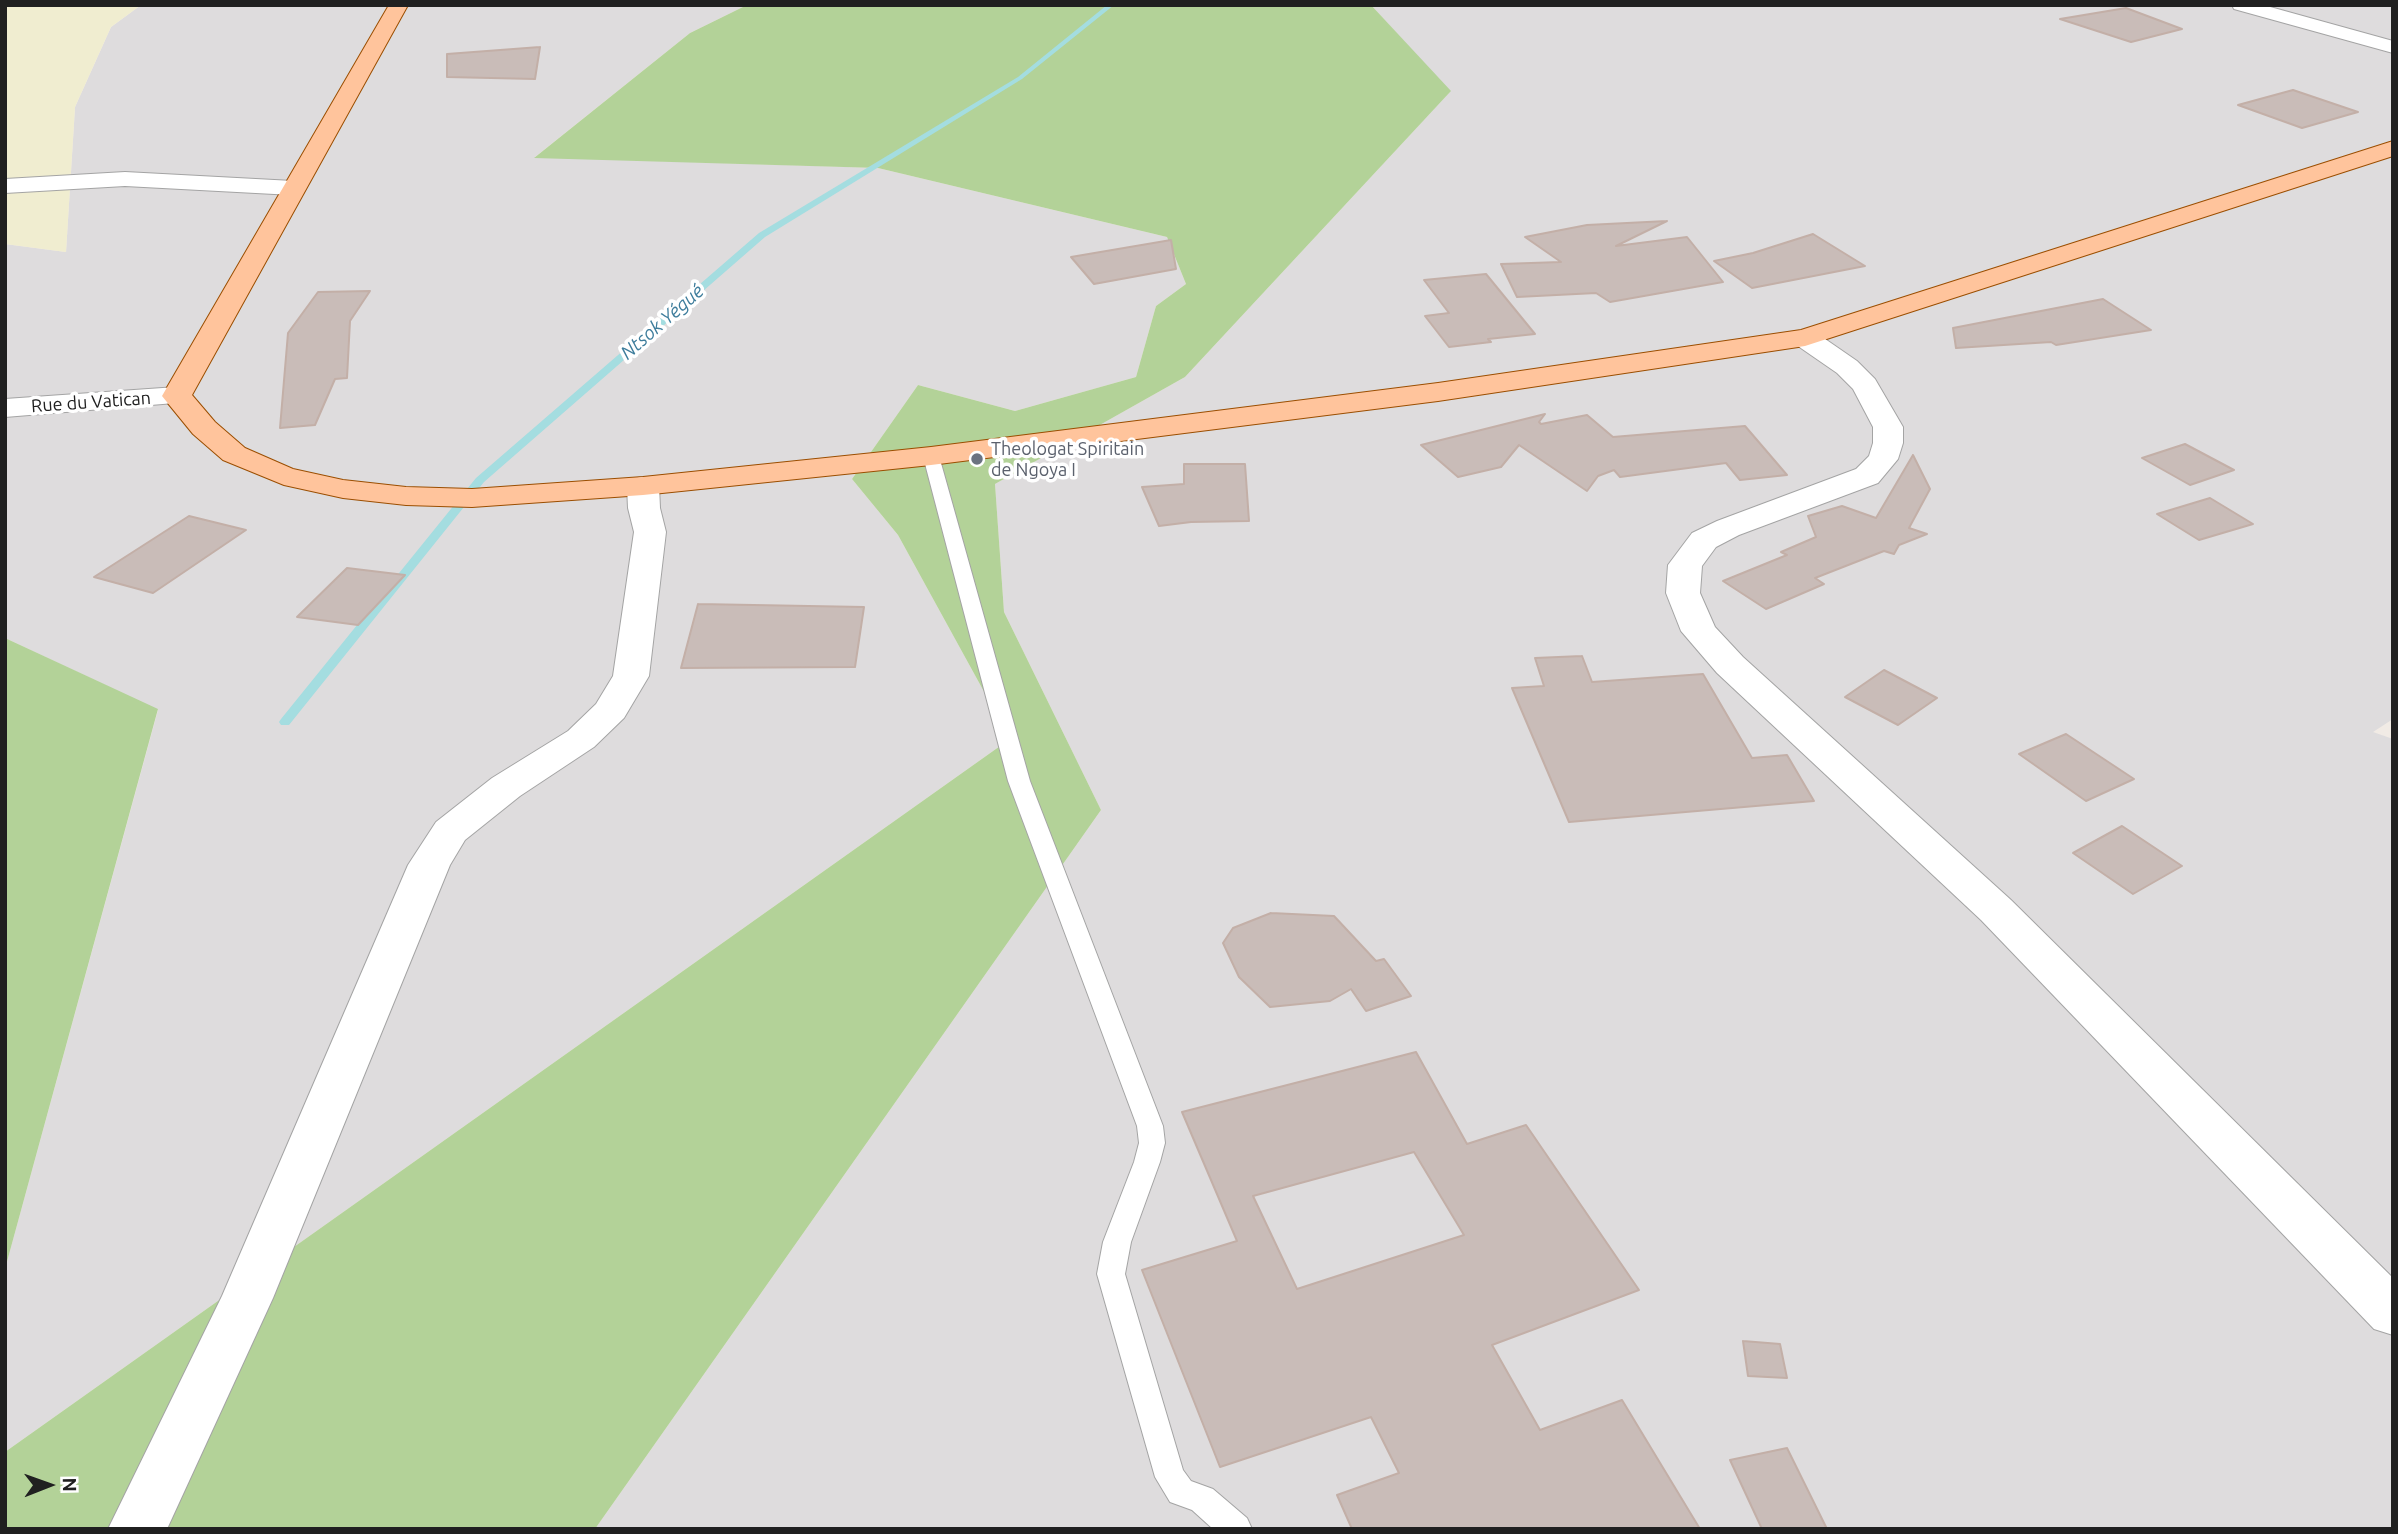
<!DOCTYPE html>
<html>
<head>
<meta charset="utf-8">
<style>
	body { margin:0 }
	#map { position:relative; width:2398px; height:1534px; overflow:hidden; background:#f1ebe5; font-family:Ubuntu,sans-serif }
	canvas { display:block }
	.frame { position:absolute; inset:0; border:7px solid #202020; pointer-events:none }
	.north { position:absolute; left:14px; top:1450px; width:70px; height:70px; -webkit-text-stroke:5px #fff; paint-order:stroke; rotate:89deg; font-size:19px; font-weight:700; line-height:28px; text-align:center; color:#202020 }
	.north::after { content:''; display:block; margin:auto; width:24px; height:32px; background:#202020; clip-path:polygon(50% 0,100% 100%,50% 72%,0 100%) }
</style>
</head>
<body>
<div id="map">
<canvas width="2398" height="1534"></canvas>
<div class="frame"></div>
<div class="north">N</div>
</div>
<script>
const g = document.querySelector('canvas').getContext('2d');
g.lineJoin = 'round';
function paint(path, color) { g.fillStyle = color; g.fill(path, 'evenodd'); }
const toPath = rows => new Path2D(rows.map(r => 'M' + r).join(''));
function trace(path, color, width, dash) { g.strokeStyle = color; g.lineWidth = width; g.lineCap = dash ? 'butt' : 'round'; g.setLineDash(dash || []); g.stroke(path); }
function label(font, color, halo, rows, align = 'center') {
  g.font = font + ' Ubuntu,sans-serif'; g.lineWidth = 7; g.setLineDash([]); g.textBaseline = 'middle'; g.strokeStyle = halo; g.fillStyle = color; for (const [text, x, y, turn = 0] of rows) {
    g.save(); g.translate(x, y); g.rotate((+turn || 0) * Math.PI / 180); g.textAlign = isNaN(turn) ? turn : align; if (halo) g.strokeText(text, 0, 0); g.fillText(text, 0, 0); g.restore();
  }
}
paint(toPath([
	[141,5,747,5,690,33,535,157,878,168,1167,237,1186,284,1156,306,1136,377,1015,411,918,385,852,479,898,535,1010,739,5,1452,5,1269,158,710,5,638,5,244,66,252,75,107,111,27],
	[1371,5,2393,5,2393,719,2373,732,2393,739,2393,1529,595,1529,1101,810,1004,612,995,484,1185,377,1450,92]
]), '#dedcdd');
paint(toPath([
	[5,5,141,5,111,27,75,107,66,252,5,244]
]), '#f0edd0');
paint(toPath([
	[747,5,1371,5,1451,91,1185,377,995,484,1004,612,1101,810,595,1529,5,1529,5,1452,1010,739,898,535,852,479,918,385,1015,411,1136,377,1156,306,1186,284,1167,237,878,168,534,158,690,33],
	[5,638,158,709,5,1269]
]), '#b3d298');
paint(toPath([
	[1107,5,1114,5,1022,79,765,237,484,482,289,725,281,725,279,722,281,719,476,478,759,233,1018,77,1107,5]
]), '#a4dde0');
const building = toPath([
	[2126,8,2182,29,2131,42,2060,19,2126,8],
	[540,47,535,79,447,77,447,54,540,47],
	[2293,90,2358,112,2302,128,2238,105,2293,90],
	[1667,221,1616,246,1687,237,1723,282,1610,302,1596,293,1517,297,1501,264,1561,262,1525,237,1587,225,1667,221],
	[1813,234,1865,266,1752,288,1714,261,1753,253,1813,234],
	[1171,240,1176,269,1094,284,1071,257,1171,240],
	[1486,274,1535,334,1488,339,1491,342,1449,347,1425,316,1449,313,1424,280,1486,274],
	[370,291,350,321,347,378,335,379,315,425,280,428,288,333,318,292,370,291],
	[2103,299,2151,330,2056,345,2051,342,1956,348,1953,328,2103,299],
	[1545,414,1539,422,1541,424,1587,415,1613,437,1745,426,1787,475,1740,480,1726,463,1620,477,1614,470,1598,476,1587,491,1519,445,1501,467,1458,477,1421,445,1545,414],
	[2185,444,2234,470,2190,485,2142,458,2185,444],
	[1913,455,1930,489,1909,528,1927,534,1899,545,1894,554,1884,551,1815,578,1824,584,1766,609,1723,581,1787,555,1781,552,1816,537,1808,516,1842,506,1876,518,1913,455],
	[1184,464,1245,464,1249,521,1191,522,1159,526,1142,487,1184,484,1184,464],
	[2210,498,2253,524,2199,540,2157,514,2210,498],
	[189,516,246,530,153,593,94,577,189,516],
	[347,568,405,575,358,625,297,617,347,568],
	[698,604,864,607,855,667,681,668,698,604],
	[1582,656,1592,682,1703,674,1752,758,1787,755,1814,801,1569,822,1512,688,1544,686,1535,658,1582,656],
	[1884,670,1937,698,1898,725,1845,697,1884,670],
	[2066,734,2134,779,2086,801,2019,754,2066,734],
	[2122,826,2182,866,2133,894,2073,853,2122,826],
	[1271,913,1334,916,1376,961,1384,959,1411,996,1366,1011,1351,989,1330,1001,1270,1007,1239,977,1223,943,1233,928,1271,913],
	[1416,1052,1467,1144,1526,1125,1639,1290,1492,1345,1540,1430,1622,1400,1700,1529,1352,1529,1337,1495,1399,1473,1371,1417,1220,1467,1142,1270,1237,1241,1182,1112,1416,1052],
	[1414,1152,1464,1235,1297,1289,1253,1196,1414,1152],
	[1743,1341,1780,1344,1787,1378,1748,1376,1743,1341],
	[1787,1448,1827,1529,1762,1529,1730,1460,1787,1448]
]);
paint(building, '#c9bcb8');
trace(building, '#c3afa7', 2);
const service = toPath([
	[931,451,939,456,1030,781,1163,1126,1165,1143,1160,1162,1131,1242,1125,1274,1183,1470,1191,1481,1213,1489,1247,1518,1252,1529,1213,1529,1192,1510,1170,1502,1155,1477,1097,1274,1103,1242,1134,1162,1139,1143,1137,1126,1008,781,923,456,931,451]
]);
const minor = toPath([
	[2232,5,2263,5,2393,41,2393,53,2234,9,2232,5],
	[125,172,293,181,301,183,305,188,301,193,293,195,125,186,5,193,5,179,125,172],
	[1805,330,1815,332,1857,361,1875,379,1903,427,1903,443,1898,459,1878,483,1739,535,1716,547,1702,566,1700,593,1715,627,1743,657,2011,900,2393,1278,2393,1335,2374,1329,1981,920,1717,673,1681,631,1666,593,1668,565,1692,533,1717,521,1856,469,1869,456,1873,443,1873,427,1853,389,1837,373,1795,344,1791,338,1795,332,1805,330],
	[643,477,654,479,659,486,660,508,666,532,649,676,624,718,594,747,520,796,465,840,450,865,273,1298,167,1529,108,1529,222,1296,408,865,436,822,492,778,568,731,596,704,613,676,634,532,628,508,627,486,632,479,643,477]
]);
const tertiary = toPath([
	[177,387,187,390,192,396,187,402,5,417,5,399,177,387]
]);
const primary = toPath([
	[389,5,408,5,192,395,215,422,245,448,293,469,343,480,406,487,472,489,643,477,931,447,1438,383,1801,330,2393,141,2393,156,1805,346,1438,401,931,465,643,495,472,507,406,505,343,498,284,485,223,460,193,434,162,396,389,5]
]);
trace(service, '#a4a4a4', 2);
trace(minor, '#a4a4a4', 2);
trace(tertiary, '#a4a4a4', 2);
trace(primary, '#9b4e00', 2);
paint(service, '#fff');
paint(minor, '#fff');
paint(tertiary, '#fff');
paint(primary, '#ffc49c');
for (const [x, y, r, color] of [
	[977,459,7,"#6b7280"]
]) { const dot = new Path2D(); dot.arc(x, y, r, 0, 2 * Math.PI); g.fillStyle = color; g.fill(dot); trace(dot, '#fff', 2.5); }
label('18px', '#202020', '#fff', [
	["Rue du Vatican",91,402,-4]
]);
label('18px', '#5b616d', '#fff', [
	["Theologat Spiritain",991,449],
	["de Ngoya I",991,470]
], 'left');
label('italic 19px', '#3e7d9c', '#fff', [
	["Ntsok Yégué",662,322,-41]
]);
</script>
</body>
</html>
